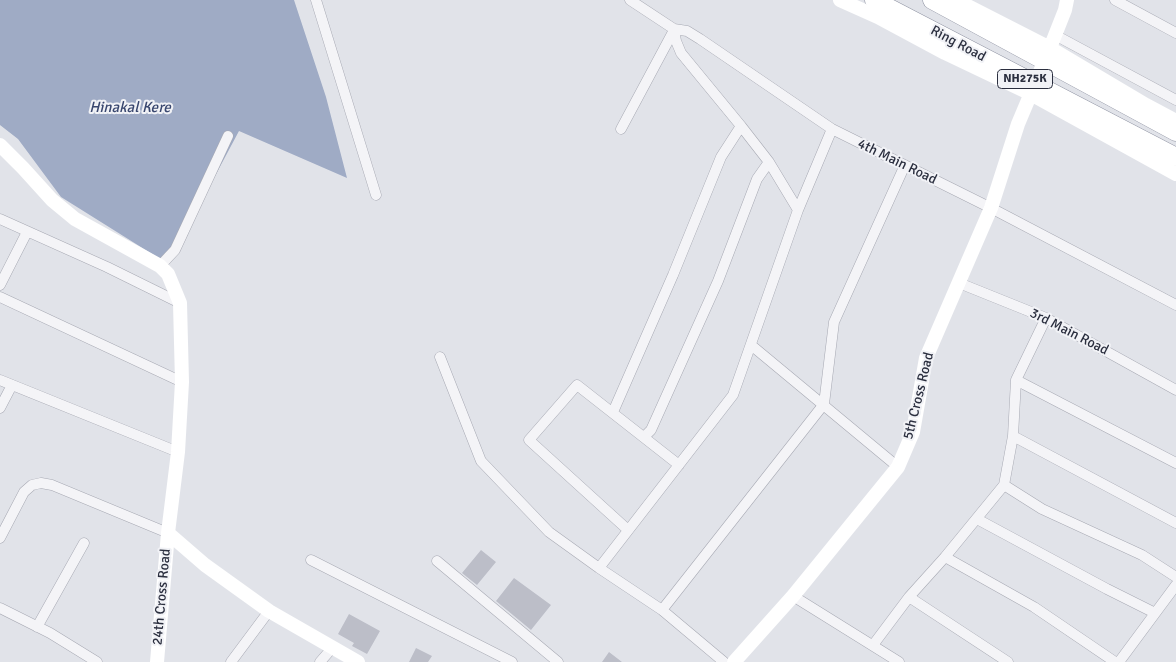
<!DOCTYPE html>
<html>
<head>
<meta charset="utf-8">
<style>
	body { margin:0 }
	canvas { display:block; background:#e1e3e9 }
</style>
</head>
<body>
<canvas width="1176" height="662"></canvas>
<script>
const g = document.querySelector('canvas').getContext('2d');
g.lineJoin = 'round';
function paint(path, color) { g.fillStyle = color; g.fill(path, 'evenodd'); }
const toPath = rows => new Path2D(rows.map(r => 'M' + r).join(''));
function trace(path, color, width, dash) { g.strokeStyle = color; g.lineWidth = width; g.lineCap = dash ? 'butt' : 'round'; g.setLineDash(dash || []); g.stroke(path); }
function label(font, color, halo, rows, align = 'center') {
  g.font = font + ' Signika,sans-serif'; g.lineWidth = 4; g.setLineDash([]); g.textBaseline = 'middle'; g.strokeStyle = halo; g.fillStyle = color; for (const [text, x, y, turn = 0] of rows) {
    g.save(); g.translate(x, y); g.rotate((+turn || 0) * Math.PI / 180); g.textAlign = isNaN(turn) ? turn : align; if (halo) g.strokeText(text, 0, 0); g.fillText(text, 0, 0); g.restore();
  }
}
paint(toPath([
	[0,0,294,0,326,97,347,178,239,131,168,264,61,197,18,139,0,125]
]), '#9fabc5');
paint(toPath([
	[481,550,496,562,477,585,462,573],
	[514,578,551,605,531,630,496,601],
	[349,614,380,631,367,654,352,646,354,643,338,634],
	[416,648,432,656,428,662,409,662],
	[609,652,622,662,602,662]
]), '#bcbec8');
const street = toPath([
	[316,0,376,195],
	[630,0,674,29,687,31,700,39,832,129,991,208,1176,305],
	[1115,0,1176,33],
	[674,29,676,41,681,53,741,126,769,162,798,210],
	[1055,35,1176,100],
	[621,129,674,30],
	[0,219,107,267,180,303],
	[160,266,175,250,228,136],
	[959,283,1046,318,1176,390],
	[0,285,27,232],
	[0,297,182,382],
	[751,345,898,467],
	[440,357,481,461,549,532,599,568],
	[0,380,178,452],
	[1016,380,1176,463],
	[0,408,12,385],
	[613,412,673,275,721,157,741,126],
	[1013,436,1176,523],
	[644,437,651,430,718,281,757,179,769,162],
	[1004,485,1042,509,1142,555,1176,577],
	[977,519,1107,589,1155,613],
	[628,530,529,440,577,385,679,465],
	[0,538,24,492,32,485,41,483,52,485,168,533],
	[945,557,1034,607,1115,662],
	[311,560,512,662],
	[437,561,558,662],
	[793,596,899,662],
	[909,597,1008,662],
	[0,608,50,633,97,662],
	[662,610,824,404,834,322,905,165],
	[37,627,84,543],
	[873,645,909,597,945,557,1004,485,1013,436,1016,380,1046,318],
	[231,662,269,611],
	[320,662,333,647],
	[724,662,662,610,599,568,733,395,798,210,832,129],
	[1119,662,1176,585]
]);
const highway = toPath([
	[874,0,1176,157],
	[932,0,1176,132]
]);
trace(street, '#a7a9b3', 11);
trace(highway, '#8a8e9e', 19);
trace(street, '#f4f4f7', 10);
trace(toPath([
	[840,0,878,17,945,53,1031,94,1176,174],
	[956,0,1050,48,1146,105,1176,121],
	[0,145,23,168,52,200,75,219,160,266,168,274,180,303,182,382,178,452,168,533,157,662],
	[168,533,205,565,269,611,358,662],
	[734,662,793,596,898,467,913,432,926,358,991,208,1018,124,1050,48,1065,10,1067,0]
]), '#fff', 14);
trace(highway, '#fff', 18);
for (const [x, y, w] of [
	[1025,79,55]
]) { const box = new Path2D(); box.roundRect(x - w / 2, y - 9.5, w, 19, 4); g.fillStyle = '#f1f2f6'; g.fill(box); trace(box, '#2b2f3f', 1); }
label('bold 12px', '#2b2f3f', null, [
	["NH275K",1025,79]
]);
label('14px', '#2b2f3f', '#f1f2f6', [
	["Ring Road",958,44,28],
	["4th Main Road",897,162,26],
	["3rd Main Road",1069,332,27],
	["5th Cross Road",919,396,-76],
	["24th Cross Road",162,597,-85]
]);
label('italic 15px', '#39476f', '#f1f2f6', [
	["Hinakal Kere",130,108]
]);
</script>
</body>
</html>
